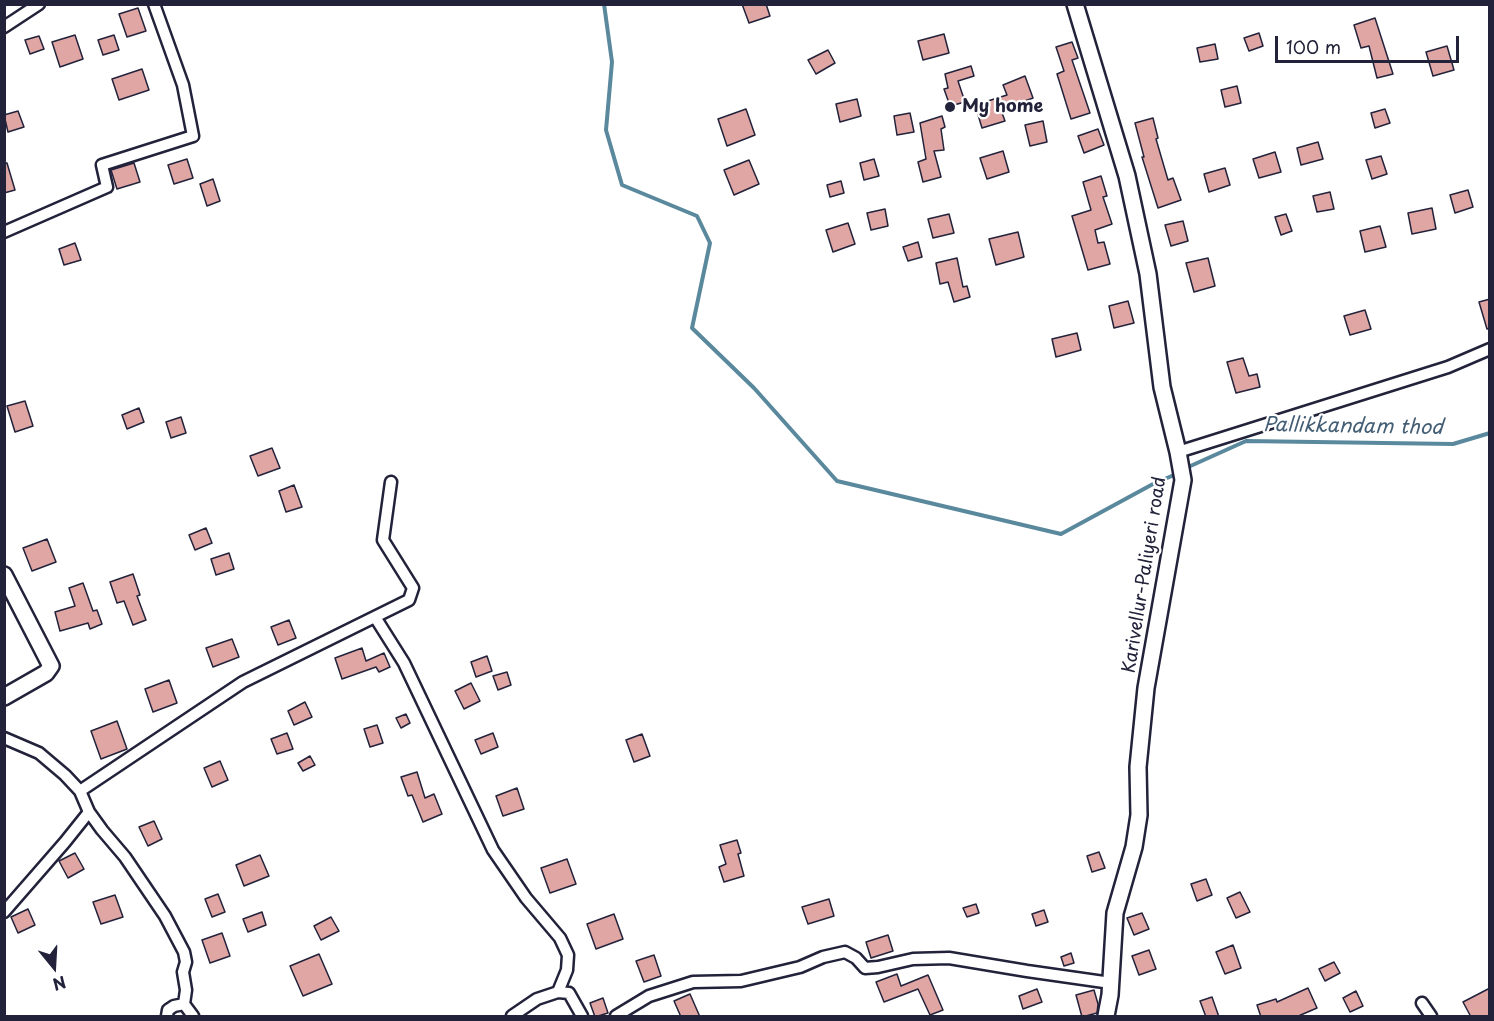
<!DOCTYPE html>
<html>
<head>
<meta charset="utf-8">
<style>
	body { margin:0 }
	#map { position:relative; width:1494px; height:1021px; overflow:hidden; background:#fff; font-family:"Playpen Sans",sans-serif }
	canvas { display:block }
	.frame { position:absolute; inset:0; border:6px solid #22223b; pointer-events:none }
	.north { position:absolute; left:24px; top:937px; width:60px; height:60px; -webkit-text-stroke:4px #fff; paint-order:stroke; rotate:162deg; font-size:16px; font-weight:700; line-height:24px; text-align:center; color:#22223b }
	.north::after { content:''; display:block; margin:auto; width:21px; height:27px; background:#22223b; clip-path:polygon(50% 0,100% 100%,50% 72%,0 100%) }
	.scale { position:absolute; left:1275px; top:36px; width:184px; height:27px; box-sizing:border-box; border:3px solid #22223b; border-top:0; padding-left:8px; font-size:18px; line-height:21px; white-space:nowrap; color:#22223b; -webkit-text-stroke:4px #fff; paint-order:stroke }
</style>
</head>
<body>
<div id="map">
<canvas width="1494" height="1021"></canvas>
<div class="frame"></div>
<div class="north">N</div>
<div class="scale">100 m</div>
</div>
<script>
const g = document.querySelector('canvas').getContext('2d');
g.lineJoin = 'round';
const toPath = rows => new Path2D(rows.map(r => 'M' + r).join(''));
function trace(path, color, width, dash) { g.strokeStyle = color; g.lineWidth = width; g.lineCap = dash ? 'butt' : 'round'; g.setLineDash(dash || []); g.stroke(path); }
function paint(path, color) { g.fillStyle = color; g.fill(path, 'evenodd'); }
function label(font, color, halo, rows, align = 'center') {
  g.font = font + ' "Playpen Sans",sans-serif'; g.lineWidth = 4.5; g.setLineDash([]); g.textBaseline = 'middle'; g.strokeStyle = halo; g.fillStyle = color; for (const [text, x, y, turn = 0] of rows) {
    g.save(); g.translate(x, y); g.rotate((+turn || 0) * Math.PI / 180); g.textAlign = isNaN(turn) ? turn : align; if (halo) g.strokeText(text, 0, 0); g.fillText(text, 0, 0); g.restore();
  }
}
trace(toPath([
	[604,4,612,62,606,130,622,185,697,216,710,243,692,328,754,388,837,481,1061,534,1153,484,1174,475],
	[1186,468,1246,441,1453,444,1490,433]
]), '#5a899d', 4);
const building = toPath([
	[742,4,766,4,770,16,749,23,742,4],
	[138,8,146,31,127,37,119,14,138,8],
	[1375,18,1393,74,1377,78,1369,46,1361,48,1354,25,1375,18],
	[1259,33,1263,46,1249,51,1244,38,1259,33],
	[944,34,949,53,923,60,918,41,944,34],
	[75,35,83,59,60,67,52,42,75,35],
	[114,35,119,50,103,55,98,40,114,35],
	[39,36,44,49,30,54,25,40,39,36],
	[1072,42,1078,58,1072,60,1090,113,1071,119,1057,74,1064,71,1056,47,1072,42],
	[1215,44,1218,59,1200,62,1197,48,1215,44],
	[1447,46,1454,70,1433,76,1426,52,1447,46],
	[828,50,835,63,816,74,808,60,828,50],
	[971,66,974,76,958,81,965,102,950,106,944,89,948,88,945,74,971,66],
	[142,69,149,90,119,100,112,79,142,69],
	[1025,76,1033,98,1001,110,1005,121,982,128,975,105,1007,95,1003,85,1025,76],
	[1237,86,1241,103,1225,107,1221,90,1237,86],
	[857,99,861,116,840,122,836,104,857,99],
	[746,109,755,135,727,146,718,119,746,109],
	[1385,109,1390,123,1375,128,1371,113,1385,109],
	[18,111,24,127,8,132,4,115,18,111],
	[910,113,914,132,897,135,894,116,910,113],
	[942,116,945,127,941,129,944,150,934,151,941,177,923,182,918,162,926,159,920,123,942,116],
	[1153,118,1158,138,1156,139,1168,180,1173,178,1181,200,1158,208,1142,157,1144,157,1135,123,1153,118],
	[1043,121,1047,142,1030,146,1025,125,1043,121],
	[1098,129,1104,145,1084,153,1078,136,1098,129],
	[1318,142,1323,159,1301,165,1297,148,1318,142],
	[1003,151,1009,172,987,179,980,158,1003,151],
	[1275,152,1281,172,1259,178,1253,159,1275,152],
	[1381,156,1387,174,1372,179,1366,160,1381,156],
	[187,159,193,178,174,184,168,165,187,159],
	[874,159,879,176,864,180,860,163,874,159],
	[749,160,759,184,734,195,724,170,749,160],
	[4,163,7,163,15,190,4,193,4,163],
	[134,163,140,182,117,189,111,170,134,163],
	[1225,168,1230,185,1209,192,1204,174,1225,168],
	[1101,176,1107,196,1103,197,1112,224,1095,230,1098,243,1104,242,1110,264,1088,270,1072,216,1091,210,1083,182,1101,176],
	[213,179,220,201,207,206,200,184,213,179],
	[841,181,844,193,830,197,827,185,841,181],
	[1468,190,1473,207,1455,213,1450,195,1468,190],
	[1330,192,1334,209,1317,212,1313,196,1330,192],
	[1432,208,1436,229,1412,234,1408,213,1432,208],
	[885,209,888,226,871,230,867,213,885,209],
	[949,214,954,233,933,238,928,219,949,214],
	[1286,214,1292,231,1281,235,1275,217,1286,214],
	[1183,221,1188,241,1171,246,1165,225,1183,221],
	[848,223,855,244,833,252,826,230,848,223],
	[1380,226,1386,247,1365,252,1360,231,1380,226],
	[1018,232,1024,257,996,265,989,239,1018,232],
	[918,242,922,257,908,261,903,247,918,242],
	[75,243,81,260,64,265,59,249,75,243],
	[957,258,963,287,967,286,970,297,954,302,948,282,940,284,936,263,957,258],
	[1208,258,1215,286,1194,292,1186,263,1208,258],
	[1490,299,1490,328,1487,329,1479,302,1490,299],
	[1128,301,1134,323,1114,328,1109,306,1128,301],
	[1365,310,1371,329,1350,335,1344,316,1365,310],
	[1077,333,1081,350,1056,357,1052,339,1077,333],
	[1243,358,1249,376,1257,374,1260,387,1236,393,1227,362,1243,358],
	[25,401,33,426,15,432,7,406,25,401],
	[139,408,144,422,127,429,122,415,139,408],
	[181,417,186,433,171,438,166,422,181,417],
	[272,448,280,468,258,476,250,456,272,448],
	[294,485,302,507,286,512,279,491,294,485],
	[206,528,212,543,195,550,189,535,206,528],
	[47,539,56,562,32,571,23,548,47,539],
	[229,553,234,569,216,575,211,559,229,553],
	[133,574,140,595,137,596,146,620,133,625,124,601,117,603,110,582,133,574],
	[83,583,93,611,97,610,102,624,90,629,88,623,60,631,55,612,75,606,69,588,83,583],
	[289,620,296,638,278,645,271,627,289,620],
	[232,639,239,657,213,667,206,648,232,639],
	[362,648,366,661,384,653,390,667,379,672,376,667,342,679,335,658,362,648],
	[487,656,492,671,476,677,471,662,487,656],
	[507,672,511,685,498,690,493,676,507,672],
	[169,680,177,703,153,712,145,689,169,680],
	[471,683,480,701,464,709,455,691,471,683],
	[305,702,312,717,294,725,288,711,305,702],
	[406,714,410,723,401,728,396,718,406,714],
	[117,721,127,749,101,759,91,731,117,721],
	[377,725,383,743,370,747,364,729,377,725],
	[287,733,293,749,277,754,271,739,287,733],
	[493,733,498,747,481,754,475,740,493,733],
	[642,734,650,756,634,762,626,740,642,734],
	[310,756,315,765,303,771,298,763,310,756],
	[220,761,228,780,212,787,204,768,220,761],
	[417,772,425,798,434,794,442,814,423,822,412,795,408,796,401,777,417,772],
	[517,788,524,809,503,816,496,796,517,788],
	[154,821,162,839,148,846,139,827,154,821],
	[737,840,741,853,738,854,744,876,724,882,719,867,726,864,720,845,737,840],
	[1099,852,1105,868,1092,872,1087,856,1099,852],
	[75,853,84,869,68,878,59,861,75,853],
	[260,855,269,876,244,886,236,865,260,855],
	[567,859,576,884,550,893,541,868,567,859],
	[1206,879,1212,895,1197,901,1191,884,1206,879],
	[1240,892,1250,912,1236,918,1227,898,1240,892],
	[218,894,225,912,212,917,205,899,218,894],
	[115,895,123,917,101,924,93,902,115,895],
	[829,899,834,916,808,924,802,907,829,899],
	[976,904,979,913,967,917,963,908,976,904],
	[28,909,35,925,18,933,11,917,28,909],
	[1044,910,1048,922,1036,926,1032,914,1044,910],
	[262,912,266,925,248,932,243,919,262,912],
	[1142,913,1149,929,1134,935,1127,918,1142,913],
	[614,914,623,939,596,949,587,924,614,914],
	[331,917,339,931,321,940,314,926,331,917],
	[222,933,230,956,210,963,202,940,222,933],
	[888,935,893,951,871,958,866,942,888,935],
	[1233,945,1241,968,1225,974,1216,952,1233,945],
	[1149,950,1156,969,1139,975,1132,956,1149,950],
	[1071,953,1074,963,1064,966,1061,957,1071,953],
	[319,954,332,984,303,996,290,966,319,954],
	[654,955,661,976,644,982,636,961,654,955],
	[1334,962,1340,973,1325,981,1319,969,1334,962],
	[897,974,901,986,928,975,943,1010,930,1015,918,989,884,1002,876,982,897,974],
	[1308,988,1317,1008,1296,1017,1261,1017,1257,1005,1276,999,1277,1002,1308,988],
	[1490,988,1490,1017,1471,1017,1463,1002,1490,988],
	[1037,989,1042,1002,1023,1009,1019,996,1037,989],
	[1094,990,1098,1004,1097,1013,1082,1017,1076,995,1094,990],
	[1356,991,1363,1006,1350,1012,1343,998,1356,991],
	[690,994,700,1017,681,1017,674,1001,690,994],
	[1212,997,1219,1017,1206,1017,1200,1001,1212,997],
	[603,998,608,1013,595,1017,590,1003,603,998]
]);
paint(building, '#e0a6a4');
trace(building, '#22223b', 1.5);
const street = toPath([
	[4,27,39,4],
	[4,232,107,187,102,165,193,136,183,85,154,4],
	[1178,452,1448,367,1490,349],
	[375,617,404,663,493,850,526,898,560,938,568,955,567,970,558,992],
	[4,738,39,753,65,775,80,791,89,812,102,830,125,857,165,916,184,952,186,962,183,972,186,990,184,1004,193,1016],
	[80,791,243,682,409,600,413,588,383,540,391,482],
	[4,912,65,842,89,812],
	[1422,1003,1431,1016],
	[167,1016,168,1010,174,1006,184,1004],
	[512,1016,537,999,558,992,569,993,582,1016],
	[616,1016,649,996,693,982,741,981,800,967,823,957,845,952,856,958,865,968,878,967,913,959,949,958,1027,971,1111,983]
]);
const secondary = toPath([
	[1075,4,1127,176,1148,274,1162,387,1178,452,1183,480,1146,688,1138,767,1139,815,1134,847,1115,913,1110,995,1106,1016],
	[4,575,51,666,46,673,4,697]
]);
trace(street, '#22223b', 15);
trace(secondary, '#22223b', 20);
trace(street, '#fff', 10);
trace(secondary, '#fff', 15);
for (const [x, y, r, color] of [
	[950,107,6,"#22223b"]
]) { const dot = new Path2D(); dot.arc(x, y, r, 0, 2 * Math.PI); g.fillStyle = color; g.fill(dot); trace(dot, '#fff', 2); }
label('bold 18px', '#22223b', '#fff', [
	["My home",962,107]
], 'left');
label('18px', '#22223b', '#fff', [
	["Karivellur-Paliyeri road",1145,575,-81]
]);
label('italic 20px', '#435e74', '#fff', [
	["Pallikkandam thod",1353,427,1]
]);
</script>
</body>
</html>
